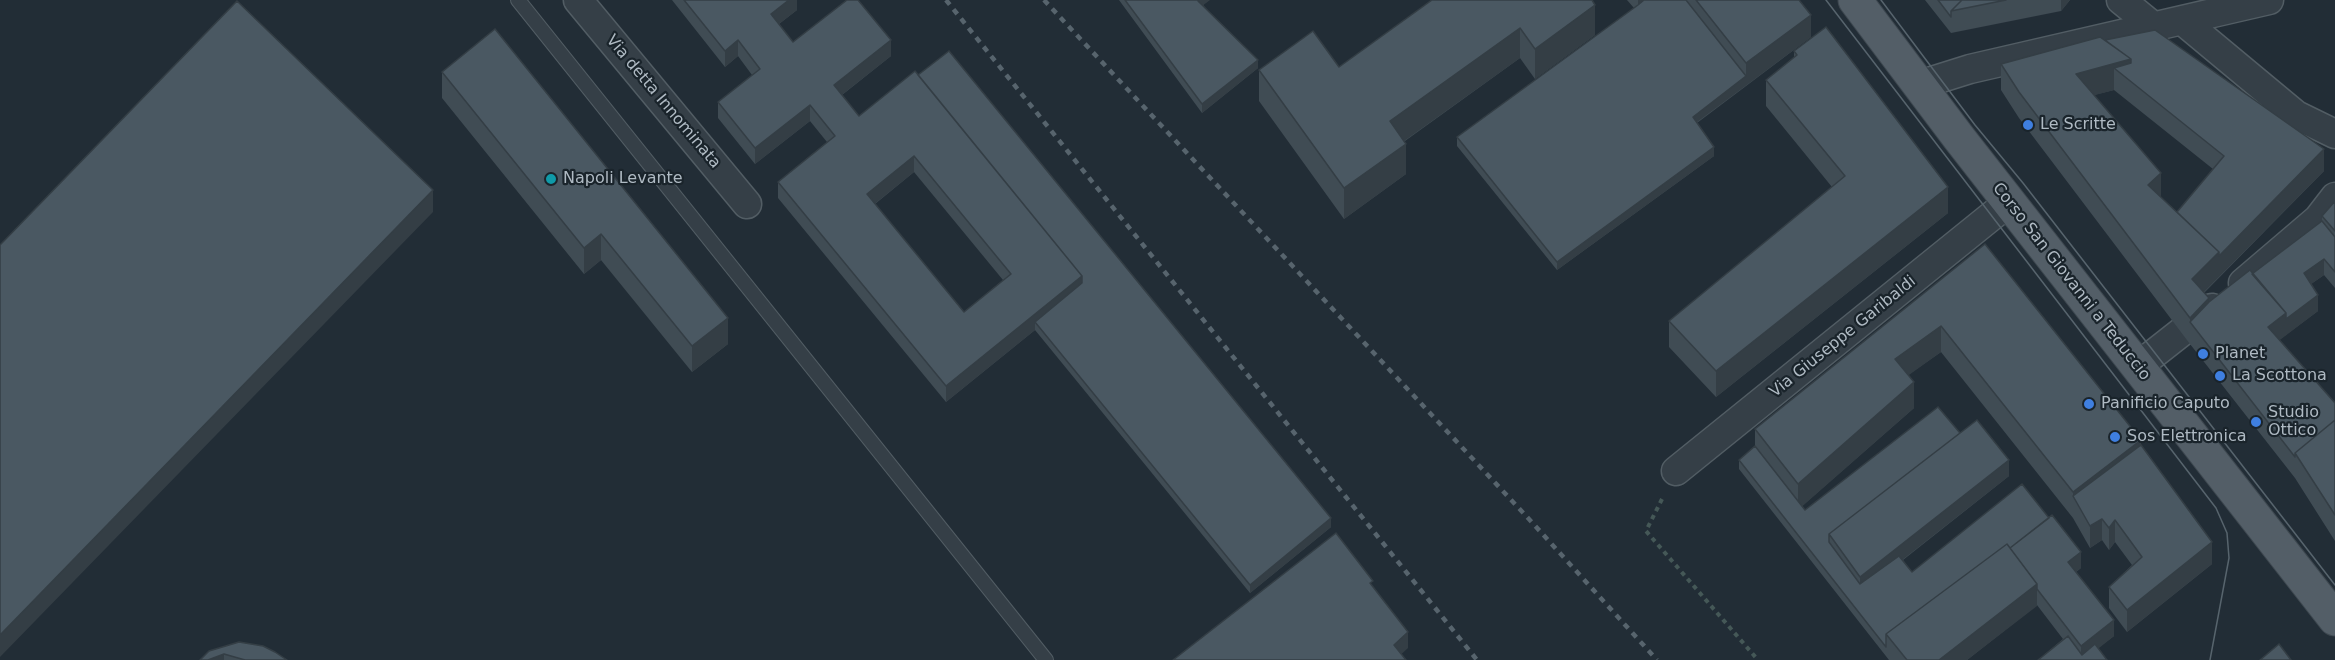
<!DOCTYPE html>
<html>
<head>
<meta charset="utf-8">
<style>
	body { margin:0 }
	canvas { display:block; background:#222d36 }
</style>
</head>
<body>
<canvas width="2335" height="660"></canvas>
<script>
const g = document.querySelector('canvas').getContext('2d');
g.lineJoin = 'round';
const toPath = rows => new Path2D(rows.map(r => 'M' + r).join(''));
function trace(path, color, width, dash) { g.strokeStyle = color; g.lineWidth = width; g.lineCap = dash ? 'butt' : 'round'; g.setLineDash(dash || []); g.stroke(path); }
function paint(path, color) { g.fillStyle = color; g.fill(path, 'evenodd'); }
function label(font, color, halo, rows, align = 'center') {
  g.font = font + ' "DejaVu Sans",sans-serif'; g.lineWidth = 4.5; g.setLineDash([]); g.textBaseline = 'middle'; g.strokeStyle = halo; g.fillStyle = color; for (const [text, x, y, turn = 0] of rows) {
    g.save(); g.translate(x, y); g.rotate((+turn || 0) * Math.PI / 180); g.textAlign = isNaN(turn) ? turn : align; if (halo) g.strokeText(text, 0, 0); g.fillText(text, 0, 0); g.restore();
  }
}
const service = toPath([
	[518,0,1046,660]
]);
const minor = toPath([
	[578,0,747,204],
	[2121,0,2154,27],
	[2183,21,2296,115,2335,134],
	[1919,85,1970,69,2269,0],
	[2243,283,2318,219,2335,197],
	[2137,367,2212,308],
	[1676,471,2009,202]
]);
const primary = toPath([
	[1855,0,1959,138,2335,619]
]);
trace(service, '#525d64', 16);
trace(minor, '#525d64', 31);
trace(primary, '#3e4850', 35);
trace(toPath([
	[1662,499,1646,531,1758,660]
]), '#455857', 4, [4.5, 4.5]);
trace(service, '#353f47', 14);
trace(minor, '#353f47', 28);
trace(primary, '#535e67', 33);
trace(toPath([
	[1826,0,2216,508,2227,533,2229,558,2210,660],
	[1881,0,1975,125,2023,183,2335,585]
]), '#57646d', 1.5);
trace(toPath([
	[946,0,1477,660],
	[1044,0,1528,518,1657,660]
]), '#57646d', 4.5, [6, 6]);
paint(toPath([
	[672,0,797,0,797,10,779,24,793,42,891,56,842,95,859,116,915,71,1331,527,1250,593,1035,330,946,402,778,198,778,182,827,142,810,121,755,164,718,118,718,102,752,75,738,56,725,67],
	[914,172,1003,280,964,312,875,204],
	[1119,0,1209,0,1203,5,1258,68,1202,113],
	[1432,0,1595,35,1535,79,1520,58,1405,141,1406,174,1344,219,1259,101,1259,70,1339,67],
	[1627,0,1799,0,1811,37,1697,123,1714,156,1557,270,1457,146,1457,137,1634,8],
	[1925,0,2070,0,2061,11,1951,33],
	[2100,37,2324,171,2204,293,2209,302,2252,274,2322,221,2322,216,2335,201,2335,288,2324,275,2311,284,2318,311,2279,340,2335,403,2335,541,2295,478,2190,344,2019,118,2001,90,2001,64],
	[2114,90,2213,169,2177,212,2161,197,2094,95],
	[1794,51,1948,213,1716,397,1669,347,1669,321,1832,187,1766,106,1766,80,1794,57],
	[442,72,728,344,692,372,601,260,584,274,442,98],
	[1985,244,2141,445,2212,564,2127,632,2109,608,2109,587,2132,565,2115,542,2109,550,2102,540,2090,548,2073,518,1941,352,1908,375,1914,408,1802,506,1805,510,1960,433,2009,476,1903,560,1912,572,2081,568,2076,572,2114,636,2098,648,2107,660,2038,660,2063,639,2037,605,1967,660,1889,660,1739,469,1739,460,1755,446,1755,429],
	[209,651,287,660,200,660]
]), '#404c54');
paint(toPath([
	[789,0,797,0,797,10,771,30,771,14],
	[1198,0,1210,0,1198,9],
	[1638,0,1653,0,1638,14],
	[2061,0,2070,0,2061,11],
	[1595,5,1595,35,1535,79,1535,49],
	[1811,15,1811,37,1693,125,1693,117,1746,76,1746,63],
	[1520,28,1520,58,1390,151,1390,121],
	[738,40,738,56,725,67,725,51],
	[891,40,891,56,834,101,834,85],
	[2131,59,2131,82,2114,68,2114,90,2076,100,2076,74],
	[1258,60,1258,68,1202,113,1202,104],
	[810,105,810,121,755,164,755,148],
	[1406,144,1406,174,1344,219,1344,188],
	[1714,147,1714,156,1557,270,1557,262],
	[2324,149,2324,171,2192,304,2192,279],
	[914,156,914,172,867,210,867,194],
	[2161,173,2161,199,2148,185],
	[1948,187,1948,213,1716,397,1716,371],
	[433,190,433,212,0,657,0,635],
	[601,234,601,260,584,274,584,248],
	[2324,259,2324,275,2304,289,2304,273],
	[1082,276,1082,292,1035,322,1035,330,946,402,946,386],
	[2318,295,2318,311,2268,349,2268,327,2286,313],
	[2209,298,2209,324,2190,322,2190,318],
	[728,318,728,344,692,372,692,346],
	[1941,326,1941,352,1895,385,1895,359],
	[1914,382,1914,408,1798,510,1798,484],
	[2141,440,2141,466,2073,496,2073,518,2073,492],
	[2009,460,2009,476,1860,593,1860,577],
	[1331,518,1331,527,1250,593,1250,585],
	[2102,519,2102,540,2090,548,2090,526],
	[2115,520,2115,542,2109,550,2109,528],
	[2212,542,2212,564,2127,632,2127,610],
	[2081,552,2081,568,2068,578,2068,562],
	[2037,584,2037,606,1967,660,1939,660],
	[2114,620,2114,636,2084,660,2081,660,2081,646],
	[1408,632,1408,648,1395,660,1394,645],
	[224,654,224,660,208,660]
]), '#343e45');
const building = toPath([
	[684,0,789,0,771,14,793,42,847,0,858,0,891,40,834,85,859,116,915,71,1082,276,946,386,778,182,835,136,810,105,755,148,718,102,760,69,738,40,725,51,684,0],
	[914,156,1011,274,964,312,867,194,914,156],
	[1125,0,1198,0,1198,1,1258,60,1202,104,1125,0],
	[1432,0,1592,0,1595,5,1535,49,1520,28,1390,121,1406,144,1344,188,1259,70,1313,31,1339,67,1432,0],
	[1644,0,1686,0,1746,76,1693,117,1714,147,1557,262,1457,137,1638,5,1644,0],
	[1696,0,1799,0,1811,15,1746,63,1696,0],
	[1938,0,1962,0,1951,11,1951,17,1938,0],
	[1962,0,2006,0,1951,11,1962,0],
	[237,1,433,190,0,635,0,245,237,1],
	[1826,27,1948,187,1716,371,1669,321,1845,176,1766,80,1797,55,1794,51,1826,27],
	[495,29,728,318,692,346,601,234,584,248,442,72,495,29],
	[2155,30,2324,149,2219,256,2219,252,2177,212,2224,156,2114,68,2131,63,2131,59,2105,40,2155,30],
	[2100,37,2131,59,2076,74,2161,173,2148,185,2219,252,2192,279,2209,298,2190,318,2019,92,2001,64,2100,37],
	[949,51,1331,518,1250,585,1035,322,1082,283,1082,276,918,75,949,51],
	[2335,201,2335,231,2322,216,2335,201],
	[2322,221,2335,237,2335,272,2324,259,2304,273,2318,295,2286,319,2286,313,2252,274,2322,221],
	[1985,244,2141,440,2073,492,1941,326,1895,359,1914,382,1798,484,1755,429,1985,244],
	[2250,270,2286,313,2268,327,2335,403,2335,420,2295,453,2295,457,2190,322,2209,302,2250,270],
	[1938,407,1960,433,1829,534,1829,542,1860,584,1899,556,1912,572,2022,484,2049,518,2010,548,2007,544,1886,634,1886,647,1739,460,1755,446,1805,510,1938,407],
	[1977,420,2009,460,1860,577,1829,534,1977,420],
	[2335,420,2335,515,2295,453,2335,420],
	[2141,445,2212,542,2127,610,2109,587,2142,557,2115,520,2109,528,2102,519,2090,526,2073,496,2141,445],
	[2052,515,2081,552,2068,562,2114,620,2081,646,2037,589,2037,584,2010,548,2052,515],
	[1336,533,1373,581,1370,583,1408,632,1394,645,1406,660,1173,660,1336,533],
	[2007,544,2037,584,1939,660,1907,660,1886,634,2007,544],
	[2068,636,2082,655,2095,644,2107,660,2038,660,2068,636],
	[239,642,263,646,275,652,287,660,245,660,224,654,208,660,200,660,209,651,239,642],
	[2279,644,2291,660,2260,660,2279,644]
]);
paint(building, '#4a5862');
trace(building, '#343e45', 1.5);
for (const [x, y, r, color] of [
	[2028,125,6,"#3f7fe0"],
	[551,179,6,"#0f9aa8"],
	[2203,354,6,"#3f7fe0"],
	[2220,376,6,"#3f7fe0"],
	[2089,404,6,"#3f7fe0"],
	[2256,422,6,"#3f7fe0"],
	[2115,437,6,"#3f7fe0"]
]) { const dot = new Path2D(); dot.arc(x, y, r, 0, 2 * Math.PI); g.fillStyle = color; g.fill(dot); trace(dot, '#1a242b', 2); }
label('16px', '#afbac3', '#1a242b', [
	["Via detta Innominata",663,102,50],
	["Corso San Giovanni a Teduccio",2071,282,52],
	["Via Giuseppe Garibaldi",1843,337,-39]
]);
label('16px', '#afbac3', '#1a242b', [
	["Le Scritte",2040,125],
	["Napoli Levante",563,179],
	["Planet",2215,354],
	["La Scottona",2232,376],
	["Panificio Caputo",2101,404],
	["Studio",2268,413],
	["Ottico",2268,431],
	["Sos Elettronica",2127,437]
], 'left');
</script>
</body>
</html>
